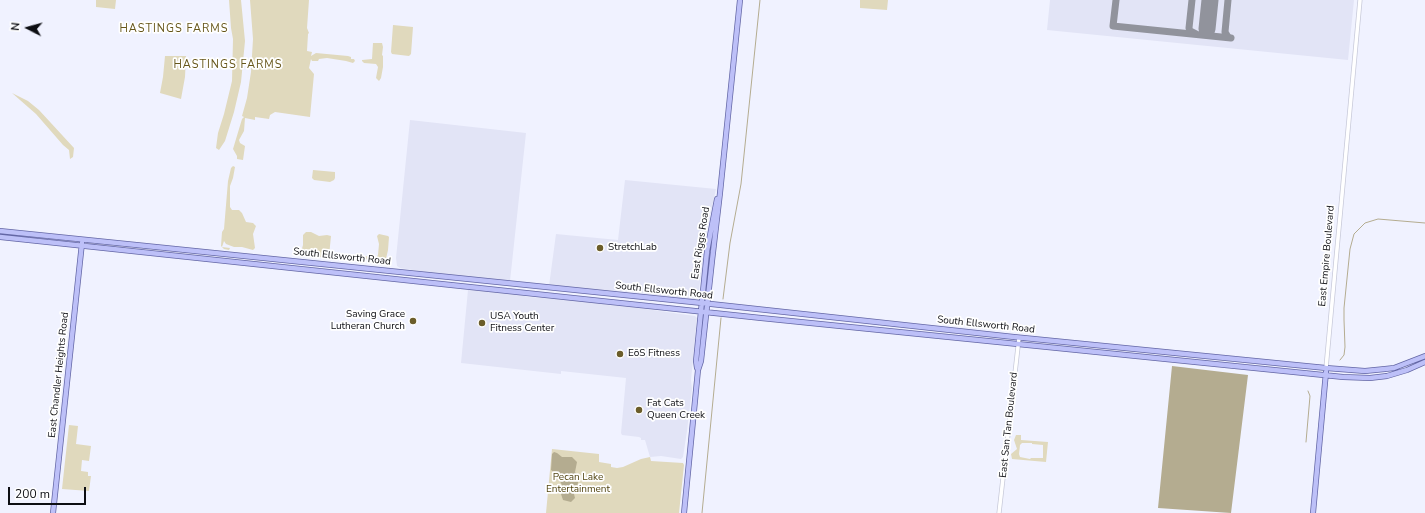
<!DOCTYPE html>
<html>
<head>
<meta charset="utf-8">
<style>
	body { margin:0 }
	#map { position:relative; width:1425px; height:513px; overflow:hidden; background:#f0f2ff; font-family:"Nunito Sans",sans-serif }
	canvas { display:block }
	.north { position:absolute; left:8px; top:8px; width:40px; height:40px; -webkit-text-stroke:3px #fff; paint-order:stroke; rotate:276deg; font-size:11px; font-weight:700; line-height:16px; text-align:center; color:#0d0e13 }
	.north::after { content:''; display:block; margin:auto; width:14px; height:18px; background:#0d0e13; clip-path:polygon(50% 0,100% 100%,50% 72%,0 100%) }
	.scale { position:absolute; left:8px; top:487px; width:78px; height:18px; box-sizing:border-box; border:2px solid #0d0e13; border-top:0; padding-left:5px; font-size:12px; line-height:14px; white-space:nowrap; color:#0d0e13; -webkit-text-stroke:3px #fff; paint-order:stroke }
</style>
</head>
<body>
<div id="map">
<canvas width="1425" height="513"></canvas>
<div class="north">N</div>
<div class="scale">200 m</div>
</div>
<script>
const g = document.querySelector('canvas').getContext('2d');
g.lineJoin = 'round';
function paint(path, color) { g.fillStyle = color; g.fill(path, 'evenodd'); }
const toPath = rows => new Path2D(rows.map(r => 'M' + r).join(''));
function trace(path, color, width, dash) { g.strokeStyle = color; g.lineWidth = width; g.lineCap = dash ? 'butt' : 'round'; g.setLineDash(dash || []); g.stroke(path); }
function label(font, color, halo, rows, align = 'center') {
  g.font = font + ' "Nunito Sans",sans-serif'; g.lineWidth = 3.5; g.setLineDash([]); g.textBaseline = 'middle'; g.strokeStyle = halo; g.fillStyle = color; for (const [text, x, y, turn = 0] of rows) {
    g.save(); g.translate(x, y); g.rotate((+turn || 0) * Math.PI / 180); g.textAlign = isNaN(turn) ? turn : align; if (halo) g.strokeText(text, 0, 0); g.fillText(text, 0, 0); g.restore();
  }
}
paint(toPath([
	[1050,0,1354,0,1348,60,1047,30],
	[410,120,526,133,510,281,432,273,400,268,397,266,396,258],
	[625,180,716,189,707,229,698,297,695,300,633,292,549,286,556,234,618,240],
	[468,290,487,291,513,293,528,297,596,302,607,305,631,307,695,316,697,318,691,380,692,389,687,431,683,457,681,459,661,456,650,457,645,440,641,440,641,438,639,437,622,435,621,433,626,378,561,371,561,374,461,363]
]), '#e2e4f6');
paint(toPath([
	[96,0,116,0,115,9,96,7],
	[229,0,241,0,245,41,241,82,234,112,225,141,219,150,216,148,218,133,224,114,232,81,233,39,231,28],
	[250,0,309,0,307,28,309,33,308,34,307,51,312,52,311,56,316,53,348,56,351,57,351,59,354,59,355,61,353,63,346,61,327,58,319,59,318,61,312,61,311,59,309,68,314,74,310,117,275,112,270,115,269,119,255,117,255,120,245,118,244,131,239,140,240,143,245,146,243,160,237,159,237,156,233,149,242,119,244,117,242,116,247,98,251,72,253,39],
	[860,0,888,0,887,10,860,8],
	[393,25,413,27,411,54,409,56,392,54,391,52],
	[373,43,382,43,383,47,382,55,383,56,383,67,381,78,379,81,376,78,378,67,376,64,364,63,362,61,362,60,372,59],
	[165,56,186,56,185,77,181,99,160,93,163,77],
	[12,93,28,101,39,110,74,148,73,157,70,159,69,150,63,145,36,114],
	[233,166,235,167,233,178,230,186,230,207,232,210,239,210,242,213,246,222,253,223,256,226,253,234,255,248,253,250,242,247,234,247,226,244,224,241,222,247,230,248,229,250,224,249,221,246,222,232,224,229,228,181,231,168],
	[313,170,335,172,335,178,334,180,330,182,314,180,312,178],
	[306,232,311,232,319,236,327,235,331,236,329,256,326,258,303,254,301,252,303,245,303,235],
	[379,234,388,236,389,237,388,250,386,259,383,258,375,260,350,258,346,256,365,256,376,258,378,255,379,244,377,236],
	[69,425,78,426,76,444,91,446,89,461,82,460,81,471,88,472,88,476,91,476,89,491,62,489],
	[1016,435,1021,435,1021,440,1048,442,1046,462,1012,459,1011,454,1017,449,1014,440],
	[1022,443,1032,443,1032,444,1043,445,1043,458,1031,458,1030,459,1020,457,1019,454,1020,445],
	[552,449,599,454,599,462,611,464,611,467,617,468,623,467,641,459,650,457,651,461,683,463,684,465,679,513,546,513]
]), '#e0d9bd');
paint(toPath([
	[1172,366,1248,375,1231,513,1158,508],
	[554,452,557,453,562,457,572,457,577,462,575,472,579,479,576,490,574,494,575,498,571,502,563,500,561,494,562,485,556,474,551,470,552,454]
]), '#b4ac90');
trace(toPath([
	[723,299,730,243,741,184,760,0],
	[1340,360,1344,355,1345,347,1344,320,1344,308,1350,249,1354,234,1365,223,1378,219,1425,223],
	[1306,442,1310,396,1308,391],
	[702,513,721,318]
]), '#b4ac90', 1);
trace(toPath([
	[1116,0,1113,26,1231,38],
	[1192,0,1189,28,1190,31,1196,34],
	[1228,0,1225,32,1228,37,1231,38]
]), '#91939c', 7);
trace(toPath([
	[1207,29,1210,0]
]), '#91939c', 17);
const minor = toPath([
	[1326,368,1360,0],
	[999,513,1019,338]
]);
const major = toPath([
	[0,231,702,303,1014,337,1326,368,1365,371,1385,369,1394,368,1425,356],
	[0,237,761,318,1343,377,1370,378,1387,376,1407,370,1425,362],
	[697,368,696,361,707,251,717,199],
	[53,513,82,243],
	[684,513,698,370,701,361,712,261,720,193,740,0],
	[1313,513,1326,372]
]);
trace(minor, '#c7c9d9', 5);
trace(major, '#6366a5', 6);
trace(minor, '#fff', 3.5);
trace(major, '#bdc0f8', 4.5);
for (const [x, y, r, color] of [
	[600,248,4,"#6b5d2a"],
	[413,321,4,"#6b5d2a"],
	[482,323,4,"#6b5d2a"],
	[620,354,4,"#6b5d2a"],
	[639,410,4,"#6b5d2a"]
]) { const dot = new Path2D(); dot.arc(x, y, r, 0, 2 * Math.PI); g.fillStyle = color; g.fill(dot); trace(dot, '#fff', 1.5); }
label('10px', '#0d0e13', '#fff', [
	["East Riggs Road",701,243,-81],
	["East Empire Boulevard",1327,256,-85],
	["South Ellsworth Road",342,257,6],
	["South Ellsworth Road",664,291,6],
	["South Ellsworth Road",986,325,6],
	["East Chandler Heights Road",59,375,-84],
	["East San Tan Boulevard",1009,425,-84]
]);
label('10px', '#0d0e13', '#fff', [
	["StretchLab",608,248],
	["Saving Grace",405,315,"right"],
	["Lutheran Church",405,327,"right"],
	["USA Youth",490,317],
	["Fitness Center",490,329],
	["EōS Fitness",628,354],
	["Fat Cats",647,404],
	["Queen Creek",647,416]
], 'left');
label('10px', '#524512', '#fff', [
	["Pecan Lake",578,478],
	["Entertainment",578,490]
]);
g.letterSpacing = '1px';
label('11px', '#66561a', '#fff', [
	["HASTINGS FARMS",174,29],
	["HASTINGS FARMS",228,65]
]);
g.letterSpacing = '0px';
</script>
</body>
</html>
